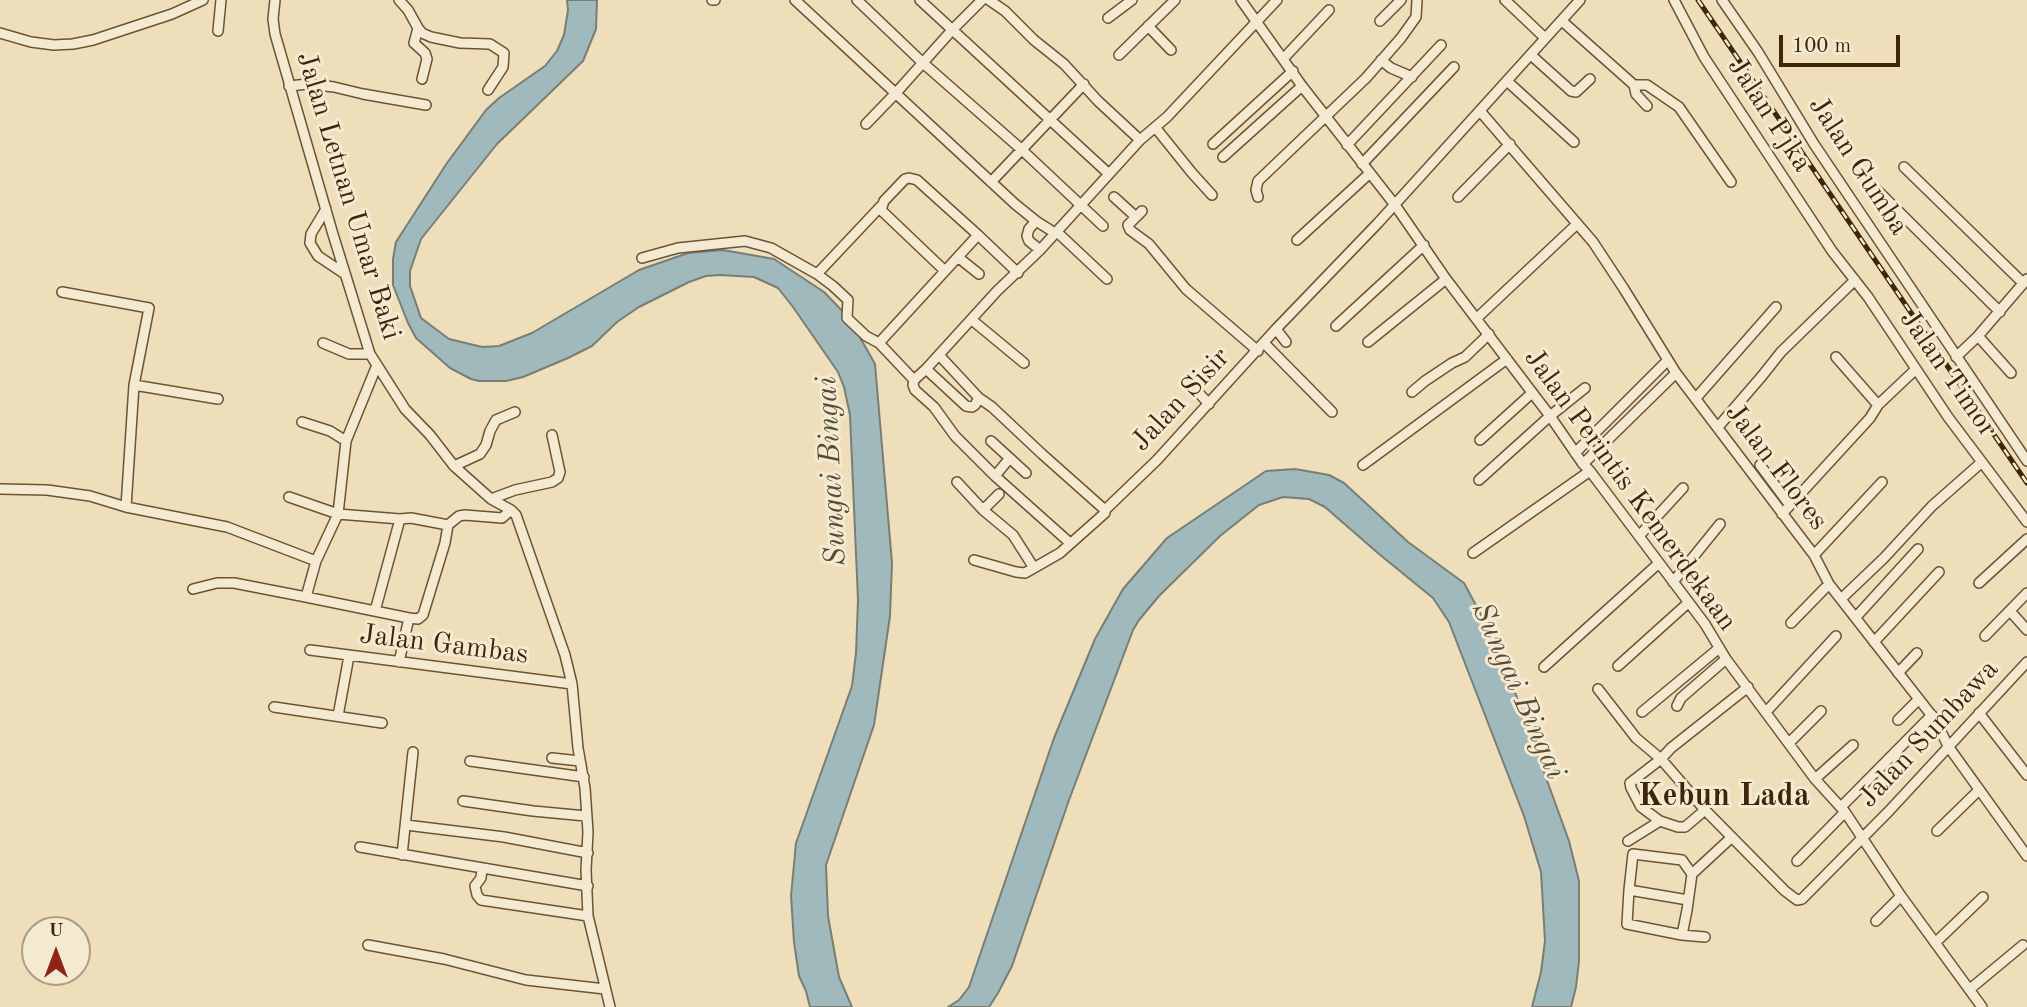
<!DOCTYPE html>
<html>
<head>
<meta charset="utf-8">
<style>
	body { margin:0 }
	#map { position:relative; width:2027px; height:1007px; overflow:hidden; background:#eedeba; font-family:"Old Standard TT",serif }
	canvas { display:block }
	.north { position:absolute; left:21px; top:916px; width:70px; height:70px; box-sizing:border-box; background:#f4ead2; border:2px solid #ac9c82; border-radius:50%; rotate:0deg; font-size:19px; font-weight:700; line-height:28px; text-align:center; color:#3f260a }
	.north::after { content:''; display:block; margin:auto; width:24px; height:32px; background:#8f2418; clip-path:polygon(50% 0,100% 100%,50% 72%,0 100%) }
	.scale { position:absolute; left:1779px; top:35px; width:121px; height:32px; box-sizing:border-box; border:4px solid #3f260a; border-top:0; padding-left:9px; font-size:21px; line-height:24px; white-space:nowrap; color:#3f260a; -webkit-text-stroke:5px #f4ead2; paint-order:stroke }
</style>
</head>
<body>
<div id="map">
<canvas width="2027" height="1007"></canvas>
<div class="north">U</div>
<div class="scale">100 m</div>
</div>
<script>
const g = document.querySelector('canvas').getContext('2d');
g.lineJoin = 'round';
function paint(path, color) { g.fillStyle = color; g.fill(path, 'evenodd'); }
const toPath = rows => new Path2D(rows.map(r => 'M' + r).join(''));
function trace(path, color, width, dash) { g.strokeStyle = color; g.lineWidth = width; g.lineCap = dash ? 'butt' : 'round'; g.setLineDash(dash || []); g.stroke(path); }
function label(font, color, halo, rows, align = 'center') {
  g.font = font + ' "Old Standard TT",serif'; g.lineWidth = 6; g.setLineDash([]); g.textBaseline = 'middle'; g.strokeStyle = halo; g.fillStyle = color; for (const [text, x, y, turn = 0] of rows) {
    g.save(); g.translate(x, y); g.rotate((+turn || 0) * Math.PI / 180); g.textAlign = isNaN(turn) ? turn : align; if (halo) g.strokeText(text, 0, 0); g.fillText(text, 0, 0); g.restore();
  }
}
const water = toPath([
	[567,0,597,0,596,29,583,61,497,144,421,239,410,271,410,286,421,318,449,339,482,347,499,346,532,333,639,270,688,253,723,250,774,259,824,292,849,318,875,364,892,563,890,616,874,725,826,865,828,916,839,977,852,1007,810,1007,806,991,799,976,794,942,791,896,796,843,852,686,856,653,858,600,850,415,844,387,838,372,793,307,778,288,754,277,720,275,706,276,689,282,639,307,617,322,592,346,568,358,523,377,506,381,479,381,471,379,450,368,416,338,408,323,393,285,393,259,396,242,447,163,486,110,499,98,545,66,557,51,564,35,568,10,567,0],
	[1295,469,1329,475,1344,483,1408,542,1464,583,1499,648,1569,841,1579,881,1579,961,1576,987,1571,1007,1532,1007,1541,972,1545,941,1541,872,1524,816,1449,622,1433,598,1379,554,1325,507,1309,499,1283,497,1259,505,1220,536,1159,596,1139,620,1133,630,1069,800,1012,966,998,993,989,1007,948,1007,959,1000,969,987,1054,738,1095,639,1123,589,1167,538,1266,471,1295,469]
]);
paint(water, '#a0b9bc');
trace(water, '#797e75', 2);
const minor = toPath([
	[275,0,273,19,275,34,332,231,370,354,405,409,430,435,454,466,491,499,511,510,516,515,565,655,572,684,578,748,585,788,588,832,586,870,588,916,610,1007],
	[399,0,408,10,418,28,422,33,431,37,460,43,490,44,504,53,503,67,488,90],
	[712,0,715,0],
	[795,0,1015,204,1036,221,1055,233],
	[857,0,923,63,1021,149,1103,226],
	[920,0,1109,174],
	[989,0,1005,11,1034,40,1064,64,1098,101,1140,140],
	[1241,0,1302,86,1395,205,1446,279,1550,416,1583,464,1590,471,1705,624,1726,659,1815,779,1845,812,1901,896,1982,1007],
	[1505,0,1545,38],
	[1674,0,1704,57,1832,251,1868,297,1948,417,2027,522],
	[1722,0,1758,52,1814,144,2027,461],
	[1108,18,1132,0],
	[1380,21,1401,0],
	[1562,21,1634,85,1647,85,1679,107,1731,182],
	[1148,26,1171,50],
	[418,28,414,43,425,53,427,59,422,79],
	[218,31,221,0],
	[0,33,31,42,54,45,73,44,93,40,172,14,203,0],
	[1119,55,1175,0],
	[1531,55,1571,91,1576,92,1590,79],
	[1283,59,1329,10],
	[1381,60,1391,68,1412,77],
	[1507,81,1574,142],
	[1634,85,1636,94,1647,106],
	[289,86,308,84,334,87,363,94,426,105],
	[1480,111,1593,242,1624,289,1676,373,1814,555,1829,584,1936,721,1948,746,2027,856],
	[866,124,895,94,953,29,982,0],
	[1155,127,1192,173,1212,195],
	[1213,144,1293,71],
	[1347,145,1441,45],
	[1223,157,1302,86],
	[1362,164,1454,67],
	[1904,167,2023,283],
	[991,182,1084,84],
	[1877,190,2000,312],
	[1114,197,1136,217,1142,211],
	[1258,197,1256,190,1258,181,1366,78,1401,38,1416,17,1417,0],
	[1458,197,1510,144],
	[326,209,311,234,310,243,318,256,345,274],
	[1136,217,1128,225,1130,230,1149,244,1186,289,1258,351],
	[1036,221,1029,229,1027,236,1029,241,1040,250],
	[1057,232,1107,279],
	[1297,240,1370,173],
	[642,258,678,248,745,241,771,248,817,274,833,286,848,300,847,318,866,336,879,343,914,380,913,385,915,390,934,407,955,436,995,476,1070,543],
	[959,258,979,274],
	[945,271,881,210,884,201,905,179,909,178,917,180,978,235,1018,273],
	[817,274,881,206],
	[62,292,149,308,134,385,126,507],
	[1477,318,1577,224],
	[972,320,1024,363],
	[1336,326,1424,245],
	[1276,329,1286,342],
	[1978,336,2011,373],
	[1368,342,1446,279],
	[323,343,349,354,370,354],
	[879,343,978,235],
	[1264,343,1332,412],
	[939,355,979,398,992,407,1042,454,1105,510],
	[1836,357,1878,405],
	[1956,357,1978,336,2027,279],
	[926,369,966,406,972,407,975,405,979,398],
	[914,380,926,369,997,291,1040,250,1140,140,1167,117,1277,0],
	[134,385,218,399],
	[1197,391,1209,404],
	[1412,392,1425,381,1452,363,1465,357,1489,334],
	[1696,398,1776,307],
	[302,422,330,431,346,441,377,365],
	[1718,427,1762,376,1781,352,1855,280],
	[1480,440,1532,393],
	[346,441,338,514,316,561,306,597,409,618,399,662],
	[991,441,1026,473],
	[1575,453,1667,361],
	[1583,464,1676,373],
	[1363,465,1507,359],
	[1760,465,1789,504],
	[454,466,480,454,486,445,490,431,496,420,515,412],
	[995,476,1009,459],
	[1479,480,1550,416,1585,388],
	[957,482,983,510],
	[0,489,47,490,90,496,126,507,227,527,316,561],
	[999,494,983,510,1013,535,1034,568],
	[289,497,338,514,400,519,375,611],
	[491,499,515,490,552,482,558,478,560,472,552,435],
	[1782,514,1870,418,1878,405,1916,369],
	[400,519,411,518,448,525,445,543,423,615,418,619,409,618],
	[448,525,459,516,465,515,502,518,511,510],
	[1639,536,1683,488],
	[1473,553,1590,471],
	[1814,555,1882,482],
	[974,560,1016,572,1025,573,1060,553,1105,513,1105,510,1157,460,1276,329,1378,223,1580,0],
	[1673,582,1720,524],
	[1979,583,2027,539],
	[193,589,217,583,234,583,306,597],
	[1841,599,1884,558,1932,506,1982,462],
	[2010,611,2027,630],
	[1856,617,1918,549],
	[1791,623,1829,584],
	[1985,636,2027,593],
	[1874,642,1939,572],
	[310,650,572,684],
	[1618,666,1688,603],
	[1544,667,1659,563],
	[1898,673,1917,653],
	[1748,687,1671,748,1661,759,1705,810,1785,891,1797,900,1802,899,1889,811,2027,662],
	[1598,689,1636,738,1661,759,1630,783,1631,788,1641,807,1660,821,1628,841],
	[1677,706,1681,698,1726,659],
	[274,707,382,723],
	[1642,712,1718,649],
	[1766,712,1836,636],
	[1979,713,2027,775],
	[338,716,349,656],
	[1898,720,1919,699],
	[1789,743,1821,711],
	[552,758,580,761],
	[470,761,584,777],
	[1815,779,1853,745],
	[463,801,533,811,586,816],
	[1841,807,1932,715],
	[1660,821,1678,827,1685,827,1705,810],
	[406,825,504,837,588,853],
	[1937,831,1979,790],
	[360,847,588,886],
	[402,855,413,752],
	[1797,861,1845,812],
	[482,868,481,878,475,886,477,895,481,900,588,916],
	[1629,890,1633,854,1682,860,1692,874],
	[1876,921,1901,896],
	[1682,935,1627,924,1629,890,1688,900],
	[1705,937,1682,935,1687,910,1692,874,1732,837],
	[1935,943,1983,897],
	[368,945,444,959,526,980,605,989],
	[1970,989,2023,945]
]);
trace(minor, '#6b5436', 12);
trace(minor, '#f4ead2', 9);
const rail = toPath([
	[1698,0,2027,483]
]);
trace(rail, '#3f260a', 5);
trace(rail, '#f4ead2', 2.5, [8]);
label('28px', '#3f260a', '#f4ead2', [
	["Jalan Pjka",1769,115,57],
	["Jalan Gumba",1858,166,57],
	["Jalan Letnan Umar Baki",348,196,73],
	["Jalan Timor",1948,374,55],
	["Jalan Sisir",1181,400,-47],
	["Jalan Flores",1776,467,53],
	["Jalan Perintis Kemerdekaan",1630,490,54],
	["Jalan Gambas",444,645,7],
	["Jalan Sumbawa",1929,734,-47]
]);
label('italic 30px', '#574b36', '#f4ead2', [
	["Sungai Bingai",832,471,-93],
	["Sungai Bingai",1518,691,66]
]);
label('bold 32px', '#3f260a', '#f4ead2', [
	["Kebun Lada",1724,797]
]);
</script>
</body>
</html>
